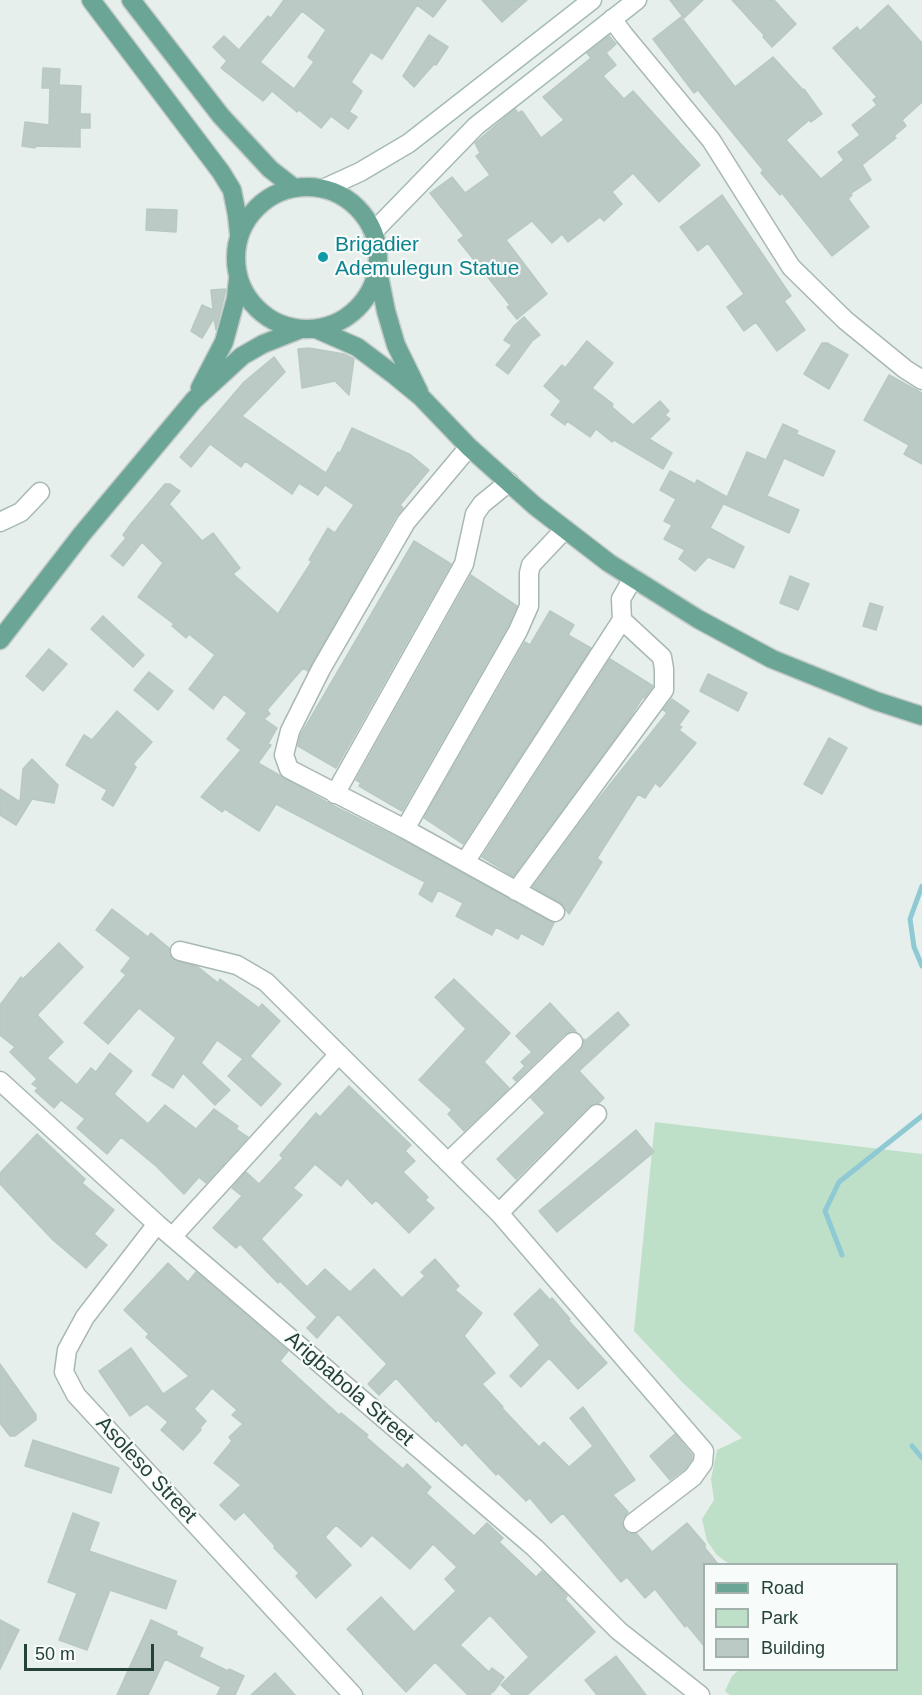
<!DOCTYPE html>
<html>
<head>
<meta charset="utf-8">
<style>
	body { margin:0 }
	#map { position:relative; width:922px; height:1695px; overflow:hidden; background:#e6efeb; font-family:Arial,sans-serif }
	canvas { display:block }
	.legend { position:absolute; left:703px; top:1563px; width:195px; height:108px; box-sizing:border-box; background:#f7fbf9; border:2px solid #a3b1ad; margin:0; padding:8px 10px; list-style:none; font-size:18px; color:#24423a }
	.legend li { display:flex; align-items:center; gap:12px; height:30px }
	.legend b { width:30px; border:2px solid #a3b1ad }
	.scale { position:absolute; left:24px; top:1644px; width:130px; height:27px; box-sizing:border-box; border:3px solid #24423a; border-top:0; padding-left:8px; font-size:18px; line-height:21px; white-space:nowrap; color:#24423a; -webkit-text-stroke:4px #f7fbf9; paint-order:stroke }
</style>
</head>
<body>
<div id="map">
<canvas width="922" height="1695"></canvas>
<ul class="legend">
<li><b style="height:8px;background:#6aa596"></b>Road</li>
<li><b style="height:16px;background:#bfe0c8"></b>Park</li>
<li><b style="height:16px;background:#bbcac4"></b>Building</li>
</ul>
<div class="scale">50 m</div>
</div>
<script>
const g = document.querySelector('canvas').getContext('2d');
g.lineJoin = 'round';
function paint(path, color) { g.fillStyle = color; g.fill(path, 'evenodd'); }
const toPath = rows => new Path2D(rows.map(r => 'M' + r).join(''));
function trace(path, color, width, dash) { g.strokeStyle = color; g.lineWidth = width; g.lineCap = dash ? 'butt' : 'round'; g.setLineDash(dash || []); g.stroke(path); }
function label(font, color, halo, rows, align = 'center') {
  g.font = font + ' Arial,sans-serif'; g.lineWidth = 4.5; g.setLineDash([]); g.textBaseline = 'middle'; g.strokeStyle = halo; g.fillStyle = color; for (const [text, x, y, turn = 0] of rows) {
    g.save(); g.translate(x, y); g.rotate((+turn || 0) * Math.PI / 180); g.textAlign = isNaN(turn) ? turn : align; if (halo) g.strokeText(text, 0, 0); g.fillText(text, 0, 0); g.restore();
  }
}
paint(toPath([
	[655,1122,922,1154,922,1695,730,1695,725,1691,732,1676,739,1670,896,1670,896,1564,729,1564,717,1555,707,1541,702,1519,714,1500,711,1479,717,1450,742,1438,683,1383,634,1331]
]), '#bfe0c8');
trace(toPath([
	[922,886,910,919,914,947,922,966],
	[842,1255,825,1211,839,1182,922,1116],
	[912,1446,922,1458]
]), '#8ec9d4', 5);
const building = toPath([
	[284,0,446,0,433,17,417,5,382,59,371,52,351,82,362,91,349,112,357,117,348,129,331,116,321,128,299,110,297,112,272,91,263,101,221,68,227,61,213,47,224,36,239,50,268,16,271,18,284,0],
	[302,11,326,30,308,57,314,62,294,89,260,62,302,11],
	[482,0,527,0,502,22,482,0],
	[670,0,703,0,684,18,670,0],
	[732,0,774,0,796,24,772,47,763,37,764,35,732,0],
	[888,5,922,43,922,102,902,120,906,126,894,136,896,138,862,165,871,180,850,194,852,195,848,199,869,227,832,256,782,193,780,195,761,173,763,170,698,90,694,93,653,39,681,17,735,87,773,57,803,90,804,89,822,114,811,122,809,120,786,140,821,179,844,160,838,152,860,135,852,125,877,105,873,100,877,97,833,48,857,27,860,31,888,5],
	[429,35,448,47,436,65,434,64,414,87,403,76,429,35],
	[609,36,616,44,606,53,616,65,603,76,624,99,633,91,700,165,659,202,633,173,612,192,622,204,604,221,600,217,568,242,562,234,552,243,532,221,506,240,547,294,517,319,507,307,510,305,458,240,464,236,430,193,452,177,465,193,490,175,476,156,480,153,475,143,515,109,518,113,522,111,541,138,564,120,543,97,591,58,587,53,609,36],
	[43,68,60,69,59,85,81,86,80,114,90,114,90,128,80,128,80,147,36,146,35,148,22,146,25,122,49,125,50,88,42,88,43,68],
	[722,195,791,296,784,301,805,330,777,351,756,322,744,331,727,307,744,294,708,243,698,251,680,227,722,195],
	[147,209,177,210,176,232,146,230,147,209],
	[226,289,216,330,214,318,202,338,191,331,202,305,213,310,211,290,226,289],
	[524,317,540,335,532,341,508,374,496,365,512,345,504,340,514,326,524,317],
	[587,341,613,363,592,388,613,404,612,407,633,425,660,401,669,411,665,415,670,419,649,439,672,453,663,469,614,440,612,442,596,429,590,437,567,421,565,425,551,415,561,401,544,386,562,365,565,368,587,341],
	[822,343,827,343,848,355,829,389,804,374,822,343],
	[309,348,344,354,354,359,349,395,335,381,302,388,298,349,309,348],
	[274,357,285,372,242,416,326,473,338,452,340,453,352,428,411,455,429,470,400,505,403,508,396,516,308,671,303,668,267,710,270,714,264,719,277,728,268,744,271,745,258,763,330,804,400,839,554,923,543,945,521,933,518,939,496,927,492,935,456,916,463,903,438,890,432,902,419,894,425,882,276,804,259,831,225,809,222,812,201,797,241,750,227,739,247,713,224,694,213,709,189,689,215,655,189,634,186,638,172,626,174,624,138,597,163,563,142,542,123,566,111,556,126,538,123,535,131,524,165,484,170,484,180,491,169,504,202,541,213,533,240,568,233,574,278,614,312,561,309,560,328,528,335,533,354,505,325,485,318,495,299,483,292,494,245,461,241,467,210,444,191,467,180,457,244,382,274,357],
	[889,375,922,393,922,464,904,454,909,445,864,420,889,375],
	[783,424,798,431,796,434,835,451,823,476,784,458,767,496,799,510,789,533,724,504,726,499,710,528,744,547,734,568,708,557,695,571,679,559,685,550,664,539,672,525,664,521,676,499,660,490,670,471,695,484,697,480,727,497,747,452,766,460,783,424],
	[414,541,451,564,336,768,298,746,300,736,414,541],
	[471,575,517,606,508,626,402,811,359,786,361,783,356,780,471,575],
	[790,576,809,584,798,610,780,603,790,576],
	[870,603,883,607,876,630,863,626,870,603],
	[550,611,574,625,568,635,591,648,463,844,424,818,525,642,530,645,550,611],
	[103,616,144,655,133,667,91,629,103,616],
	[49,649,67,664,43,691,26,676,49,649],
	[610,659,653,686,644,698,643,697,629,719,513,876,482,857,610,659],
	[149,672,173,691,158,710,134,690,149,672],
	[708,674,747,693,738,711,700,691,708,674],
	[672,699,689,711,679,725,682,727,679,730,696,743,660,787,655,783,645,798,638,794,597,858,602,862,569,914,561,903,533,887,592,807,667,713,663,710,672,699],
	[117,711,152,742,133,764,136,767,113,806,102,799,107,790,66,765,84,735,92,740,117,711],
	[829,738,847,748,822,794,804,784,829,738],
	[32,759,58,785,54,803,32,799,16,825,0,815,0,789,20,802,23,769,32,759],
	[112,909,148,937,151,933,169,948,169,954,173,959,198,967,218,983,220,979,259,1008,262,1004,280,1021,250,1056,281,1084,261,1106,228,1076,243,1059,217,1040,201,1063,230,1090,215,1105,183,1073,173,1088,152,1075,176,1038,139,1008,108,1044,84,1023,126,975,121,971,131,958,96,930,112,909],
	[59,943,83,967,37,1015,63,1042,47,1058,77,1085,91,1068,96,1072,110,1053,132,1071,114,1094,148,1124,165,1105,196,1129,214,1109,238,1126,236,1129,248,1137,206,1183,199,1177,184,1194,156,1166,121,1137,107,1154,77,1128,85,1119,61,1100,54,1108,35,1091,38,1088,32,1084,37,1079,10,1052,15,1047,0,1035,0,1005,21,977,23,979,59,943],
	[454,979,510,1033,484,1062,509,1088,464,1131,448,1114,452,1110,419,1080,466,1029,435,997,454,979],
	[550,1003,576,1031,571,1031,565,1034,516,1081,513,1078,525,1066,521,1062,532,1052,516,1036,550,1003],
	[618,1012,629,1025,579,1071,604,1098,599,1103,589,1106,516,1179,497,1159,545,1113,531,1098,581,1050,584,1039,585,1041,618,1012],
	[349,1086,411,1145,405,1151,415,1161,403,1172,428,1197,425,1200,434,1208,409,1233,376,1200,372,1204,347,1178,341,1186,315,1164,293,1188,302,1195,261,1239,307,1287,325,1269,350,1292,374,1269,402,1298,425,1276,421,1272,435,1259,459,1286,455,1290,482,1313,464,1336,495,1373,482,1384,503,1407,502,1408,539,1447,544,1442,569,1467,593,1446,570,1418,583,1407,635,1480,613,1495,628,1512,622,1519,622,1525,624,1530,629,1534,636,1533,652,1552,687,1523,705,1544,705,1548,718,1564,705,1564,705,1647,687,1625,685,1627,655,1589,645,1598,627,1577,621,1582,563,1513,551,1523,530,1498,526,1501,498,1473,496,1475,465,1442,462,1446,438,1420,436,1422,396,1378,379,1395,368,1384,387,1364,338,1314,317,1338,307,1328,317,1317,280,1281,278,1283,240,1244,236,1248,213,1228,242,1196,232,1188,246,1172,259,1184,283,1158,280,1155,316,1113,320,1117,349,1086],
	[636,1130,654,1152,557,1232,539,1211,636,1130],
	[37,1134,85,1179,82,1183,114,1210,94,1234,107,1245,86,1268,53,1240,0,1184,0,1173,37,1134],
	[168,1263,188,1282,196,1272,288,1351,280,1361,339,1415,341,1413,368,1435,366,1437,403,1469,407,1464,431,1487,426,1493,474,1536,487,1523,503,1538,499,1542,536,1577,542,1571,559,1587,567,1596,565,1599,595,1632,527,1695,512,1695,501,1685,529,1657,490,1615,460,1645,489,1672,492,1668,504,1677,494,1691,489,1695,468,1695,435,1662,406,1692,347,1629,381,1597,414,1632,456,1591,445,1579,457,1567,433,1544,410,1569,372,1535,361,1547,336,1525,325,1537,351,1565,316,1598,296,1576,299,1573,274,1548,275,1546,244,1512,235,1520,220,1505,241,1485,214,1463,232,1441,229,1437,243,1424,232,1415,237,1410,212,1388,194,1409,206,1421,200,1428,201,1430,183,1450,161,1430,168,1422,147,1404,130,1416,99,1371,131,1348,163,1394,189,1376,146,1337,149,1334,124,1310,168,1263],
	[540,1289,550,1300,552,1298,570,1319,568,1320,607,1363,578,1389,549,1358,521,1387,510,1376,540,1345,514,1314,540,1289],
	[0,1364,36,1415,36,1420,15,1436,10,1436,0,1423,0,1364],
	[675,1434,692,1455,692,1459,685,1469,670,1480,650,1456,675,1434],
	[33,1440,119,1468,111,1493,25,1466,33,1440],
	[73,1513,99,1523,89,1551,176,1581,166,1609,110,1590,87,1650,59,1640,77,1593,48,1582,73,1513],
	[0,1620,19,1630,0,1669,0,1620],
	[151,1620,177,1632,176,1635,203,1648,199,1657,228,1671,229,1669,244,1676,235,1695,217,1695,221,1687,165,1659,148,1695,117,1695,151,1620],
	[616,1656,646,1695,597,1695,585,1680,616,1656],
	[275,1673,295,1695,251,1695,275,1673]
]);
paint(building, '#bbcac4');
trace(building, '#b8c9c2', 1.5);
const street = toPath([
	[612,19,624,35,711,140,791,267,845,320,905,369,922,380],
	[469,447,406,522,321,669,290,731,284,755,289,769,405,829,555,912],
	[0,522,21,512,40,492],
	[335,794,464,564,475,514,482,504,509,482],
	[405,829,518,631,529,606,529,573,531,565,565,529],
	[465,862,622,620],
	[516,891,664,690,664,669,662,657,622,620,621,599,633,578],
	[180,951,237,965,266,982,499,1213,704,1451,703,1463,693,1477,633,1523],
	[0,1081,157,1224,535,1548,619,1631,700,1695],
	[448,1162,573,1042],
	[499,1213,597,1114],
	[157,1224,85,1317,67,1350,64,1372,76,1395,353,1695],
	[172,1237,339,1054]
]);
const secondary = toPath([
	[325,188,360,172,409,143,592,0],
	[373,232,476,126,637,0]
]);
const primary = toPath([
	[91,0,221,172,232,190,237,215,239,234],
	[131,0,221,116,270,169,293,187],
	'236 258a71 71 0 1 1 142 0a71 71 0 1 1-142 0Z',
	[378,271,386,311,396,345,419,392],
	[316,329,357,347,393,374,421,397,469,447,535,506,609,563,698,619,772,659,876,701,922,716],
	[200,388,224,342,236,298,238,279],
	[0,640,82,534,194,400,242,356,263,344,301,329]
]);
trace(street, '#a8b8b2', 21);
trace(secondary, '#a4bbb3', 21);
trace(primary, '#c2cac8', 21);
trace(street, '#fff', 18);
trace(secondary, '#fff', 18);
trace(primary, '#6aa596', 18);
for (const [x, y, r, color] of [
	[323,257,6,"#0f9aa8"]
]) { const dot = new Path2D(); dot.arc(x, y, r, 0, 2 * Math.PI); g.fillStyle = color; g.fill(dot); trace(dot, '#f7fbf9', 2); }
label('21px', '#0d838f', '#f7fbf9', [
	["Brigadier",335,245],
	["Ademulegun Statue",335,269]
], 'left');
label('21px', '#24423a', '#f7fbf9', [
	["Arigbabola Street",349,1389,41],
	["Asoleso Street",146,1470,47]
]);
</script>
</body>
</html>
